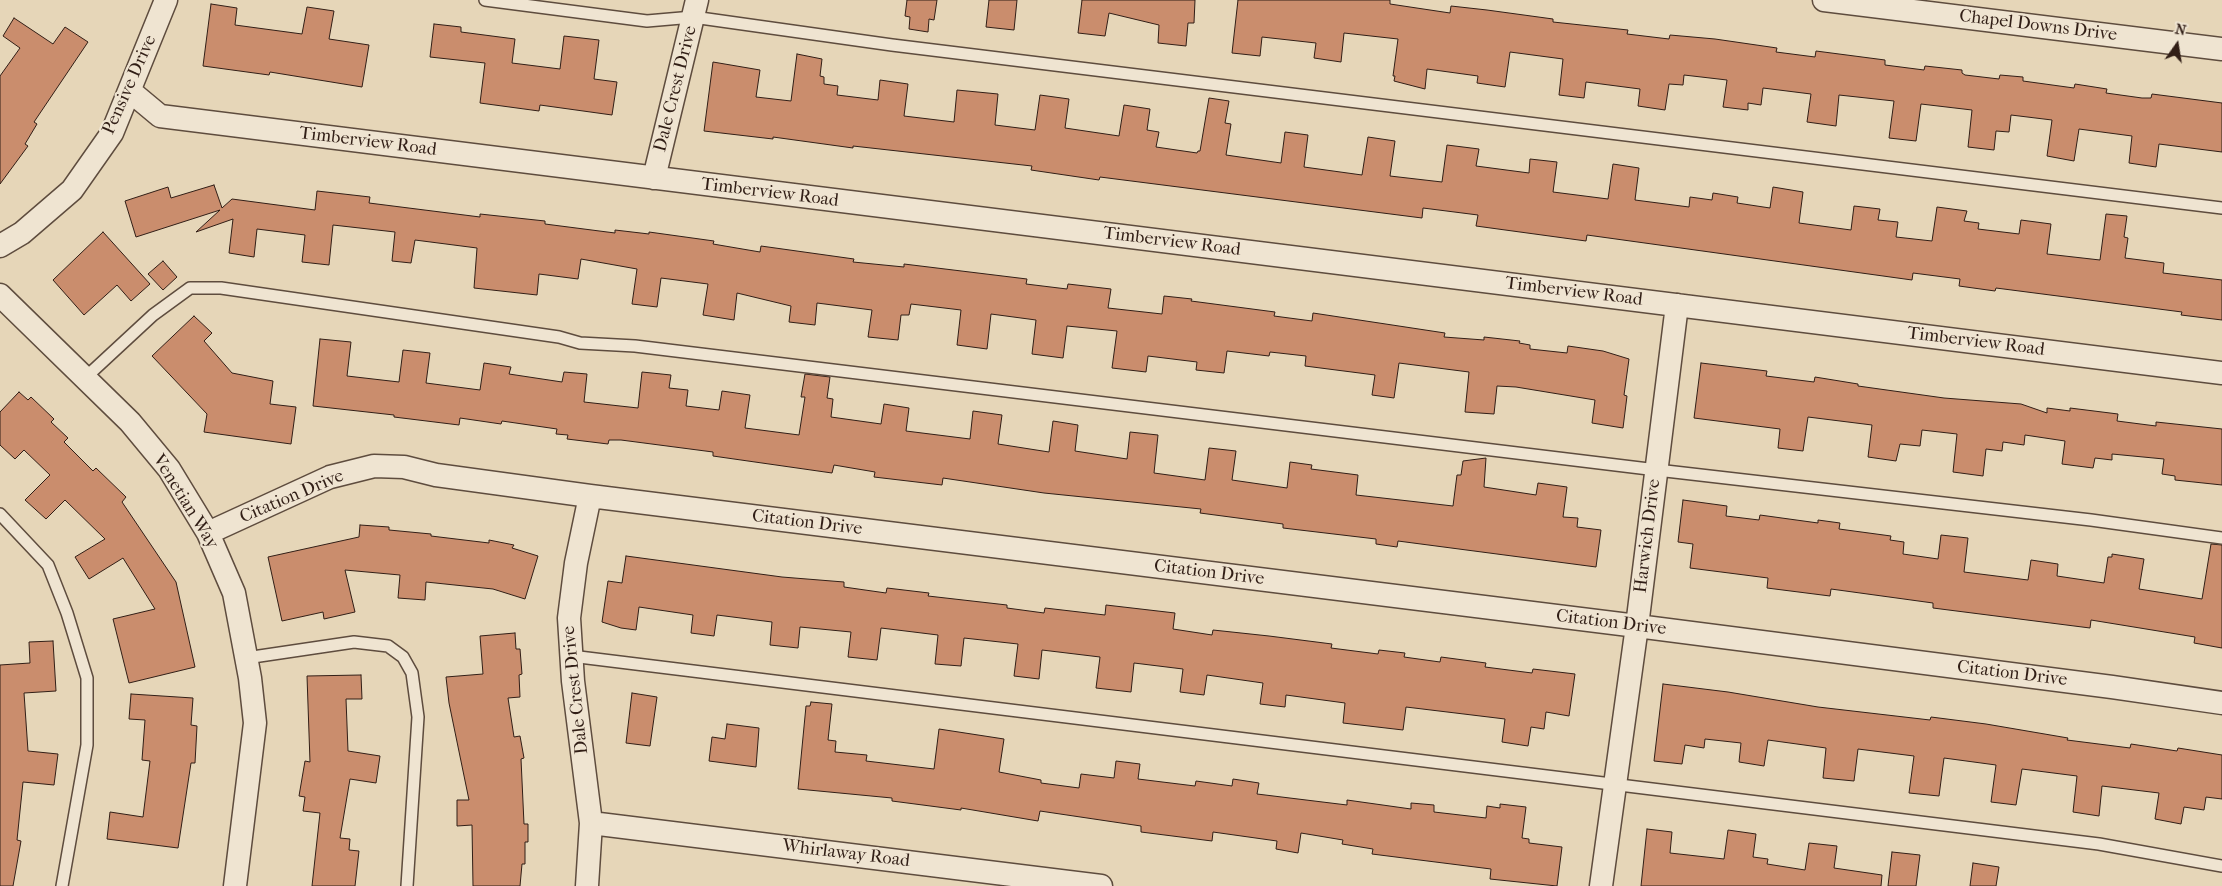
<!DOCTYPE html>
<html>
<head>
<meta charset="utf-8">
<style>
	body { margin:0 }
	#map { position:relative; width:2222px; height:886px; overflow:hidden; background:#e6d6b8; font-family:"IM FELL French Canon",serif }
	canvas { display:block }
	.north { position:absolute; left:2152px; top:20px; width:50px; height:50px; -webkit-text-stroke:4px #efe4d1; paint-order:stroke; rotate:13deg; font-size:14px; font-weight:700; line-height:20px; text-align:center; color:#311e16 }
	.north::after { content:''; display:block; margin:auto; width:18px; height:22px; background:#311e16; clip-path:polygon(50% 0,100% 100%,50% 72%,0 100%) }
</style>
</head>
<body>
<div id="map">
<canvas width="2222" height="886"></canvas>
<div class="north">N</div>
</div>
<script>
const g = document.querySelector('canvas').getContext('2d');
g.lineJoin = 'round';
function paint(path, color) { g.fillStyle = color; g.fill(path, 'evenodd'); }
const toPath = rows => new Path2D(rows.map(r => 'M' + r).join(''));
function trace(path, color, width, dash) { g.strokeStyle = color; g.lineWidth = width; g.lineCap = dash ? 'butt' : 'round'; g.setLineDash(dash || []); g.stroke(path); }
function label(font, color, halo, rows, align = 'center') {
  g.font = font + ' "IM FELL French Canon",serif'; g.lineWidth = 4.5; g.setLineDash([]); g.textBaseline = 'middle'; g.strokeStyle = halo; g.fillStyle = color; for (const [text, x, y, turn = 0] of rows) {
    g.save(); g.translate(x, y); g.rotate((+turn || 0) * Math.PI / 180); g.textAlign = isNaN(turn) ? turn : align; if (halo) g.strokeText(text, 0, 0); g.fillText(text, 0, 0); g.restore();
  }
}
const building = toPath([
	[907,0,937,0,934,20,929,19,928,32,909,29,910,17,905,16,907,0],
	[989,0,1017,0,1014,30,986,27,989,0],
	[1082,0,1195,0,1194,23,1188,23,1186,46,1158,43,1159,25,1109,13,1105,36,1078,33,1082,0],
	[1238,0,1390,0,1390,4,1450,13,1451,6,1487,10,1553,19,1553,22,1628,30,1627,34,1669,39,1670,35,1715,39,1777,48,1776,52,1815,57,1816,51,1885,60,1885,65,1924,70,1925,66,1962,70,1962,73,1965,75,1999,79,2000,75,2023,77,2023,81,2074,88,2075,84,2107,89,2106,93,2142,98,2151,98,2152,94,2222,103,2222,152,2159,144,2156,167,2129,163,2132,136,2079,129,2074,161,2047,156,2052,120,2011,115,2009,132,1996,131,1994,150,1968,147,1972,110,1921,104,1916,141,1889,138,1894,101,1839,95,1836,126,1807,122,1811,94,1763,88,1761,105,1748,103,1748,110,1723,107,1727,80,1684,75,1683,85,1669,84,1665,110,1638,106,1640,89,1586,82,1584,98,1559,95,1563,59,1510,52,1505,87,1477,83,1478,76,1427,69,1425,89,1394,81,1395,76,1393,76,1398,39,1344,33,1341,62,1314,58,1316,43,1262,37,1260,56,1232,53,1238,0],
	[211,4,237,8,235,25,302,34,307,7,334,11,329,39,369,45,362,87,270,72,269,75,203,66,211,4],
	[14,18,53,44,65,27,88,42,34,122,37,124,25,144,28,146,0,184,0,76,20,48,3,36,14,18],
	[434,24,461,27,461,32,515,39,512,63,560,69,564,36,599,40,594,79,617,82,612,115,540,105,539,111,480,103,485,63,430,57,434,24],
	[797,54,822,59,820,76,824,77,824,84,838,86,837,95,878,100,880,80,908,84,904,116,954,122,957,90,998,94,995,125,1035,130,1040,95,1069,99,1065,128,1119,136,1124,105,1150,109,1147,130,1159,132,1156,147,1197,153,1198,151,1200,151,1209,98,1229,101,1225,123,1231,124,1226,155,1281,163,1285,132,1308,135,1304,167,1362,175,1368,137,1395,141,1390,176,1442,182,1447,145,1479,149,1476,166,1529,173,1530,159,1557,162,1553,192,1608,199,1613,164,1639,168,1635,200,1689,207,1690,197,1712,200,1713,193,1738,197,1737,203,1770,208,1773,187,1803,192,1799,223,1851,230,1854,206,1880,209,1878,220,1898,222,1896,237,1932,241,1937,207,1967,211,1964,221,1979,223,1978,229,2019,234,2021,220,2051,224,2047,254,2100,260,2106,214,2127,216,2124,237,2128,238,2125,258,2164,263,2163,273,2222,280,2222,320,2181,315,2182,312,1996,288,1995,291,1959,286,1960,279,1913,273,1912,280,1587,235,1586,241,1476,226,1478,215,1423,208,1422,218,1100,177,1099,180,1031,170,1032,166,853,146,853,148,773,137,773,139,704,131,713,62,760,70,756,97,791,101,797,54],
	[214,185,222,208,232,199,315,210,317,191,370,197,369,203,480,217,480,214,545,221,545,224,615,233,615,230,649,234,649,232,714,241,713,244,760,252,761,246,854,259,853,262,904,267,904,264,1027,279,1026,284,1067,289,1068,284,1111,289,1108,308,1162,314,1164,296,1192,299,1191,301,1275,312,1274,316,1312,321,1313,313,1445,333,1444,337,1484,340,1484,337,1520,341,1519,343,1530,345,1530,349,1567,353,1568,346,1603,351,1629,359,1624,395,1627,396,1623,428,1592,423,1595,400,1516,387,1497,386,1494,414,1465,412,1469,372,1399,363,1394,398,1372,395,1375,375,1305,366,1306,356,1270,352,1269,356,1227,351,1224,373,1196,370,1197,362,1148,356,1146,372,1112,368,1117,331,1067,326,1063,358,1032,354,1036,320,991,314,987,349,957,345,961,310,911,304,909,315,901,315,898,340,868,337,872,310,817,303,815,325,789,322,791,306,737,293,734,320,703,315,708,284,661,278,657,307,632,304,637,269,581,259,578,279,539,274,537,295,474,288,477,248,415,240,411,263,392,261,395,232,333,225,329,265,302,262,305,235,257,229,254,257,229,253,233,219,196,232,220,210,136,237,125,201,168,187,171,198,214,185],
	[103,232,150,284,131,301,117,285,84,315,53,280,103,232],
	[163,261,177,277,163,290,148,274,163,261],
	[194,316,212,333,204,341,232,373,273,381,270,404,296,407,291,444,204,432,207,414,152,356,194,316],
	[320,339,351,342,347,376,399,382,403,350,430,353,426,383,480,390,484,363,511,367,509,374,562,382,564,372,587,374,584,402,638,408,642,372,671,375,669,388,688,390,686,406,719,410,722,391,750,395,745,428,799,435,805,397,801,397,805,374,830,377,827,398,833,399,831,417,881,424,884,404,909,408,906,431,970,439,973,411,1002,415,998,444,1049,452,1053,421,1078,425,1075,451,1127,459,1130,432,1158,435,1154,473,1205,480,1209,448,1236,451,1232,480,1287,488,1290,462,1312,465,1311,469,1358,475,1356,495,1453,506,1457,475,1461,475,1463,461,1486,458,1484,487,1536,495,1538,483,1567,487,1563,517,1578,518,1577,527,1601,530,1596,567,1398,541,1397,547,1376,544,1376,539,1283,528,1283,524,1200,513,1201,509,1044,493,943,478,942,485,874,477,875,472,834,465,832,473,713,456,713,452,621,440,609,440,608,444,567,439,568,435,556,434,557,429,502,421,501,424,460,418,459,425,394,417,394,415,313,406,320,339],
	[1701,363,1767,371,1766,376,1814,382,1815,377,1858,384,1858,386,1944,398,2021,404,2047,413,2047,408,2070,411,2070,408,2118,414,2117,421,2156,426,2156,422,2222,429,2222,485,2175,480,2175,476,2162,474,2164,459,2112,454,2112,460,2095,458,2093,468,2062,464,2065,441,2025,435,2024,445,2003,442,2002,451,1986,449,1983,476,1953,472,1957,434,1922,430,1920,446,1900,444,1896,461,1868,457,1872,425,1808,417,1803,451,1778,448,1780,429,1694,418,1701,363],
	[19,392,28,400,31,397,54,419,51,422,68,438,64,442,93,471,96,468,126,497,122,502,176,582,195,667,129,683,113,619,155,609,123,558,89,579,75,557,105,539,65,500,46,519,25,500,50,475,24,450,15,459,0,445,0,412,19,392],
	[1683,500,1727,506,1726,516,1759,520,1760,515,1818,523,1818,520,1840,523,1839,529,1891,536,1890,540,1904,542,1903,554,1938,559,1941,535,1968,538,1964,572,2028,580,2031,560,2058,564,2057,576,2104,583,2108,557,2112,557,2112,554,2144,559,2139,589,2202,599,2211,544,2222,545,2222,648,2194,643,2195,637,2091,620,2090,628,1933,608,1933,603,1831,589,1830,596,1767,588,1768,578,1690,568,1693,544,1678,542,1683,500],
	[360,525,389,527,389,530,431,534,431,536,489,543,489,540,514,545,512,548,538,556,525,599,493,589,426,582,425,600,398,598,400,575,345,570,355,612,324,619,323,612,282,621,268,557,359,537,360,525],
	[626,556,782,577,844,582,844,587,886,593,887,588,929,593,928,596,1007,605,1007,608,1044,613,1045,608,1105,615,1106,605,1175,613,1173,629,1212,635,1213,630,1269,636,1332,644,1331,648,1378,654,1379,650,1405,653,1404,657,1440,662,1441,657,1486,663,1485,667,1532,673,1533,669,1575,674,1569,716,1546,712,1544,729,1531,727,1528,746,1502,742,1505,719,1406,707,1403,730,1343,723,1345,703,1286,695,1285,707,1260,704,1263,683,1207,675,1204,695,1180,692,1183,669,1134,663,1131,692,1096,688,1100,657,1042,650,1039,679,1014,676,1018,644,964,638,961,666,935,664,938,635,881,628,877,660,848,657,851,632,800,627,798,648,770,645,772,622,717,615,714,636,691,633,693,615,639,607,636,630,621,628,602,622,608,581,622,583,626,556],
	[515,633,516,649,520,649,522,674,519,675,520,697,508,698,514,737,520,736,524,758,521,759,524,824,528,824,528,842,525,842,525,864,522,864,520,886,473,886,472,825,457,826,457,800,469,800,449,703,446,677,483,674,480,636,515,633],
	[53,641,56,691,24,693,28,751,58,754,54,785,23,782,17,840,21,841,13,886,0,886,0,665,30,663,29,642,53,641],
	[361,675,362,699,346,699,348,751,380,756,376,783,350,779,340,838,350,839,349,850,359,851,355,886,312,886,320,813,303,811,305,797,299,796,305,761,310,762,307,676,361,675],
	[1663,684,1728,692,1818,707,1930,720,1931,717,1986,724,2068,738,2067,740,2130,748,2131,744,2177,751,2178,748,2222,755,2222,799,2206,797,2204,810,2184,807,2181,824,2155,819,2159,793,2102,786,2099,816,2073,812,2077,776,2022,769,2016,805,1991,802,1996,765,1944,758,1939,796,1909,793,1914,756,1858,749,1854,781,1823,778,1826,748,1768,740,1764,766,1739,762,1741,743,1705,739,1704,748,1685,745,1682,764,1654,761,1663,684],
	[632,693,657,697,650,746,626,743,632,693],
	[131,694,193,698,191,725,197,726,195,763,191,763,178,848,107,839,110,812,143,817,150,761,142,760,145,720,129,719,131,694],
	[811,702,832,704,828,740,836,741,835,752,867,755,866,761,934,769,939,729,1004,739,999,772,1041,780,1041,783,1079,788,1081,774,1114,778,1116,761,1140,764,1138,779,1195,786,1196,781,1232,786,1233,779,1259,783,1257,794,1347,805,1347,800,1411,809,1411,803,1434,805,1434,812,1486,818,1487,806,1500,808,1500,804,1526,807,1522,838,1529,839,1529,843,1562,847,1557,886,1490,879,1491,869,1372,854,1373,849,1342,844,1343,840,1301,833,1298,853,1276,849,1277,841,1213,832,1212,841,1141,832,1141,826,1040,811,1038,821,961,808,961,810,892,801,892,798,798,789,806,706,810,706,811,702],
	[727,724,759,728,756,767,709,761,712,737,725,739,727,724],
	[1647,829,1672,832,1670,853,1724,859,1728,830,1756,834,1753,857,1768,859,1767,864,1805,870,1809,843,1837,846,1834,868,1882,875,1881,886,1641,886,1647,829],
	[1892,852,1920,855,1916,886,1888,886,1892,852],
	[1973,863,1999,867,1996,886,1970,886,1973,863]
]);
paint(building, '#ca8d6d');
trace(building, '#311e16', 1);
const service = toPath([
	[485,0,647,21,693,17,892,45,2222,208],
	[85,378,153,315,190,288,221,288,559,337,580,343,635,346,1657,470,2091,520,2222,538],
	[0,514,48,565,67,613,87,678,87,745,62,886],
	[571,656,2099,844,2222,866],
	[246,658,354,642,388,646,403,657,412,673,418,717,407,886]
]);
const minor = toPath([
	[1824,0,2222,49],
	[130,91,160,116,2222,373],
	[654,178,697,0],
	[0,246,22,233,72,190,112,133,166,0],
	[0,295,130,422,169,469,208,533,234,593,250,678,255,723,235,886],
	[208,533,330,477,374,466,404,467,436,475,590,496,1637,626,2112,687,2222,703],
	[591,823,1101,886],
	[587,886,591,823,573,681,569,618,576,563,590,496],
	[1601,886,1637,626,1677,305]
]);
trace(service, '#5e4c3e', 14);
trace(minor, '#5e4c3e', 25);
trace(service, '#efe4d1', 11);
trace(minor, '#efe4d1', 22);
label('18px', '#311e16', '#efe4d1', [
	["Chapel Downs Drive",2038,26,7],
	["Pensive Drive",130,85,-66],
	["Dale Crest Drive",676,89,-76],
	["Timberview Road",368,142,7],
	["Timberview Road",770,193,7],
	["Timberview Road",1172,242,7],
	["Timberview Road",1574,292,7],
	["Timberview Road",1976,342,7],
	["Citation Drive",292,497,-23],
	["Venetian Way",185,502,58],
	["Citation Drive",807,523,7],
	["Harwich Drive",1648,536,-83],
	["Citation Drive",1209,573,7],
	["Citation Drive",1611,623,7],
	["Citation Drive",2012,674,7],
	["Dale Crest Drive",576,690,-96],
	["Whirlaway Road",846,854,7]
]);
</script>
</body>
</html>
